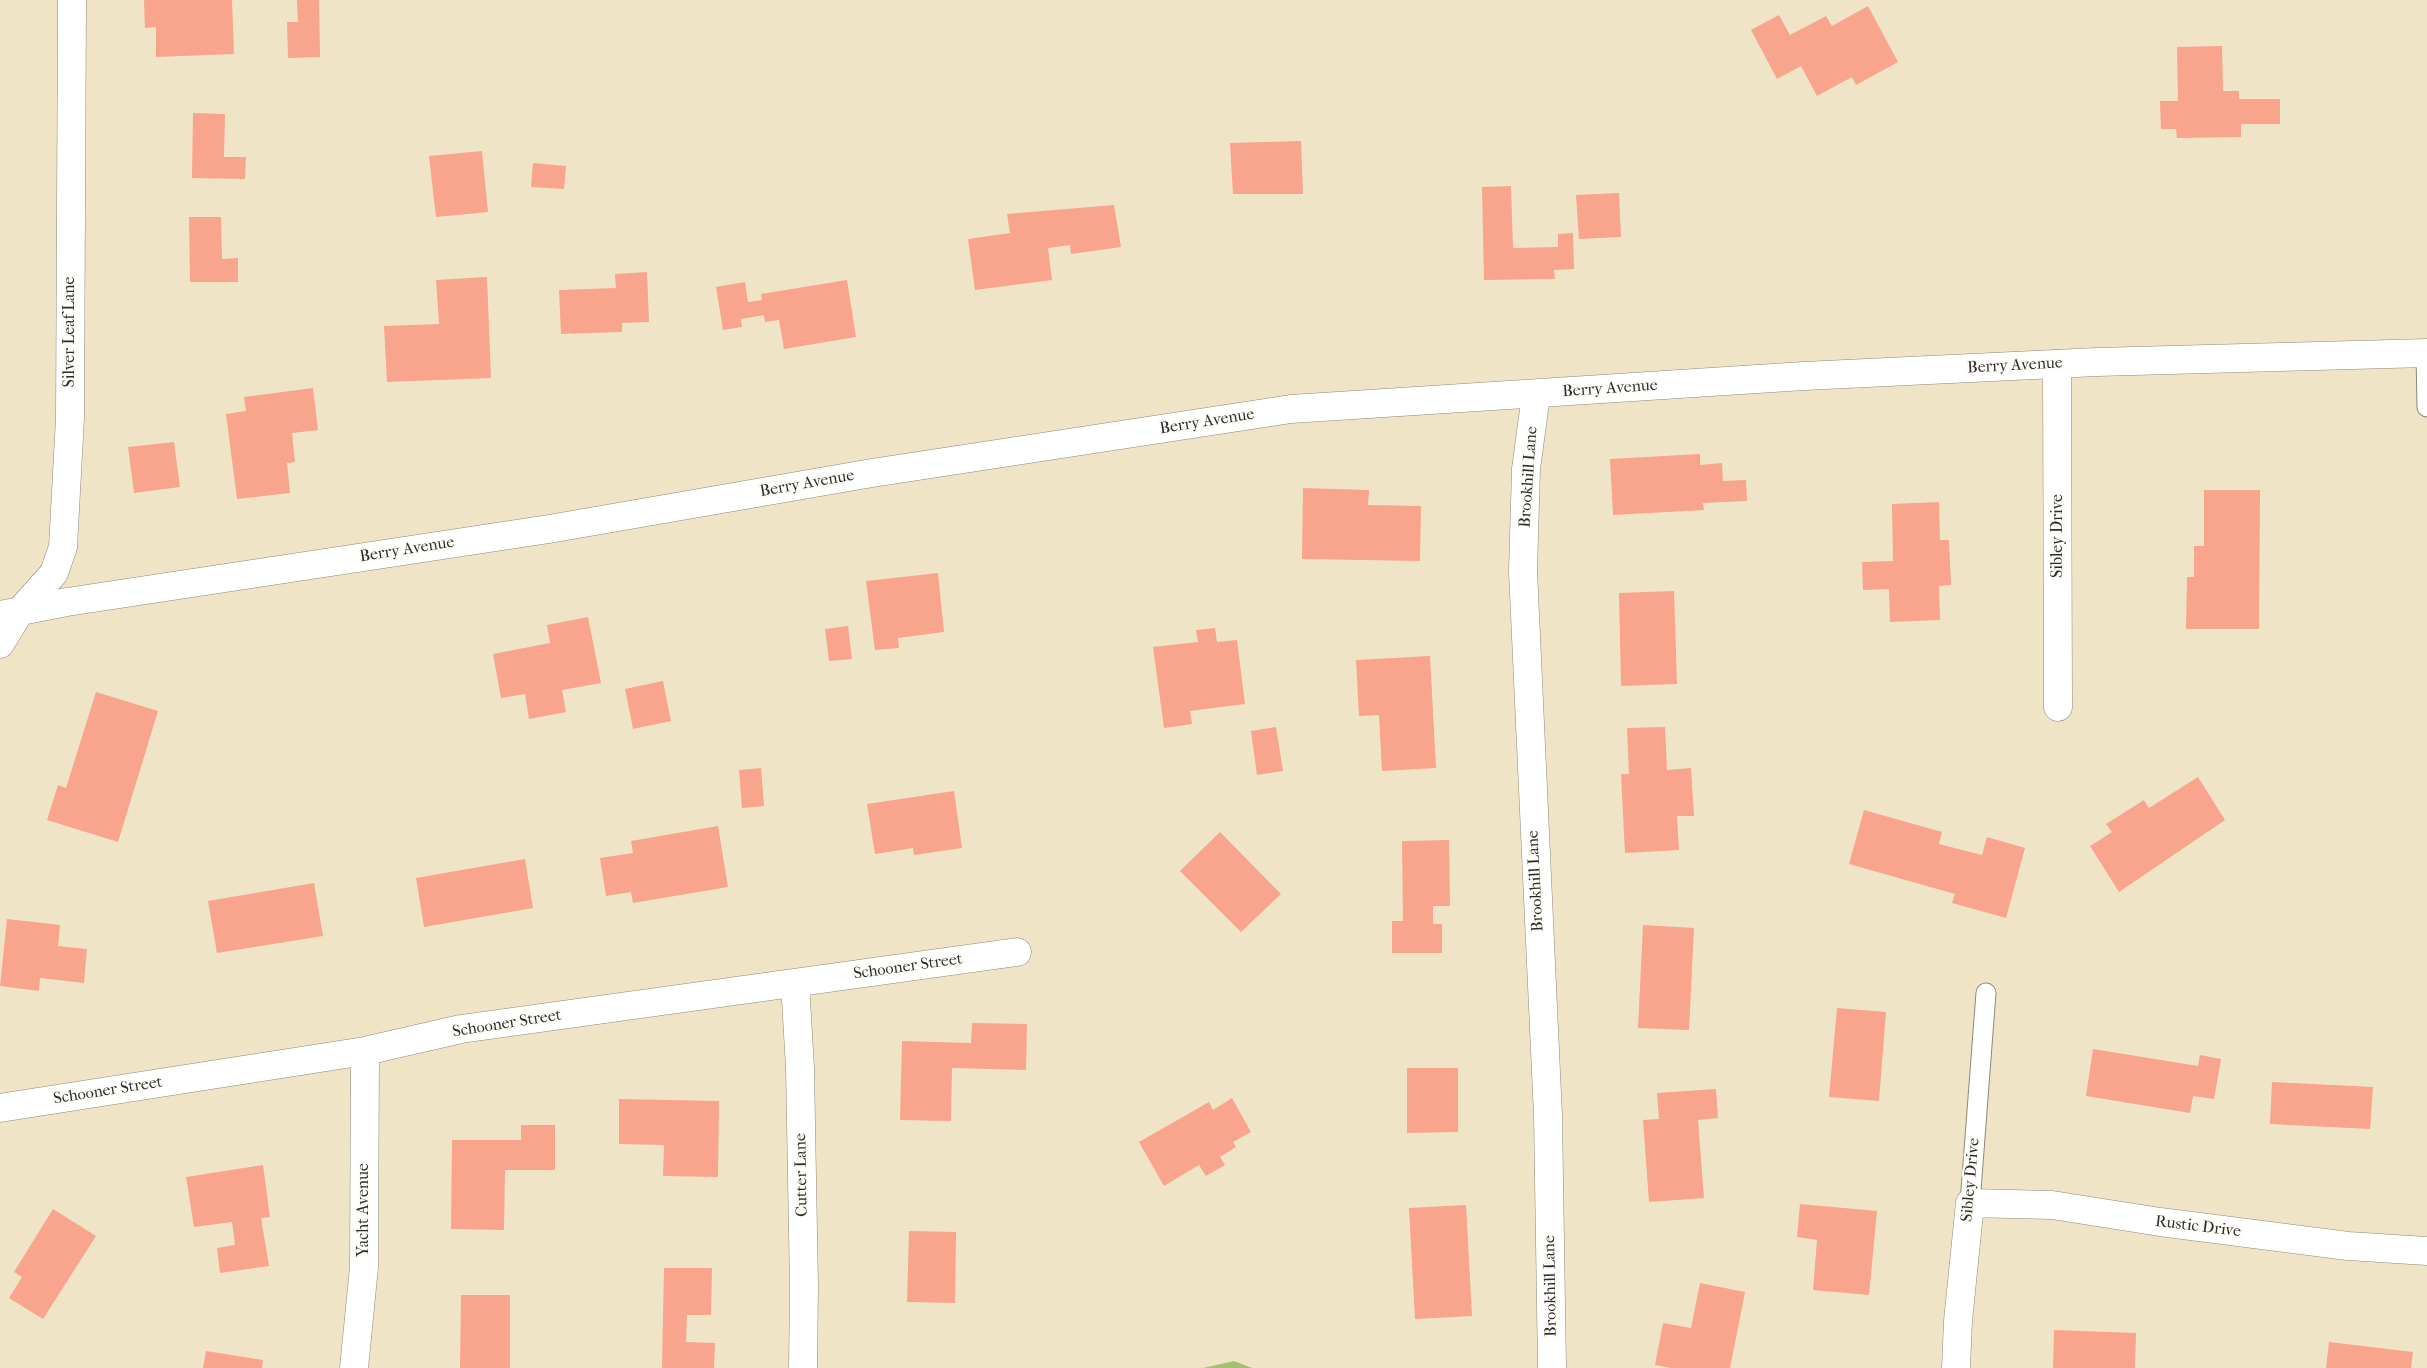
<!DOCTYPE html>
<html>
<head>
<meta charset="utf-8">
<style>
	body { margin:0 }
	canvas { display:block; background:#f0e4c7 }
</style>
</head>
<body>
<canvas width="2427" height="1368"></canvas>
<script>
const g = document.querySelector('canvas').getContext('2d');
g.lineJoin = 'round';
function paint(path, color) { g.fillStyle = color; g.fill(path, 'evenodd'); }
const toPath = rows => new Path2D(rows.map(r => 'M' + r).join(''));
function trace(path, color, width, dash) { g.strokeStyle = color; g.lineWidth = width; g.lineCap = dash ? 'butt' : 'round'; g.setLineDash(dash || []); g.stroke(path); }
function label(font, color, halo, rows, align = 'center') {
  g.font = font + ' "IM FELL French Canon",serif'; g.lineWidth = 4.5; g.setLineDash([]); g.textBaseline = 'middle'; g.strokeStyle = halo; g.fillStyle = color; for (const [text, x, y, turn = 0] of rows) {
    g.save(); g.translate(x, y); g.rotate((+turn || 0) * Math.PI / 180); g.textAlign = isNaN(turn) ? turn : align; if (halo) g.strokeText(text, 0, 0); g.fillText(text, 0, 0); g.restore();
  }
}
paint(toPath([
	[1234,1361,1252,1368,1203,1368]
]), '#a0c46e');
paint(toPath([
	[144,0,232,0,234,54,156,57,156,27,145,28],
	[297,0,319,0,320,57,288,58,287,22,298,22],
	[1868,6,1898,62,1856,85,1852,77,1817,96,1801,66,1777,79,1751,30,1779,15,1790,35,1826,16,1832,26],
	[2222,46,2223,91,2239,91,2239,99,2280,99,2280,124,2241,124,2241,137,2177,138,2176,129,2161,129,2160,101,2178,101,2177,47],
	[193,113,225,114,224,157,246,157,245,179,192,178],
	[1301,141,1303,194,1233,194,1230,143],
	[482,151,488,212,436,217,429,156],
	[533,163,566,166,564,189,531,187],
	[1511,186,1513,248,1558,247,1558,234,1573,233,1574,269,1554,270,1555,279,1484,280,1482,187],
	[1619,193,1621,237,1579,239,1576,195],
	[1114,205,1121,247,1071,254,1070,245,1048,248,1052,280,975,290,968,239,1010,233,1007,214],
	[189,217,221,217,222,259,238,258,238,282,190,282],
	[647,272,649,322,622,323,622,332,561,334,559,290,616,288,615,274],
	[487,277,491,378,387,382,384,326,439,324,436,280],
	[847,280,856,337,784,349,779,320,765,322,764,315,741,319,742,327,723,330,716,287,745,282,748,302,762,300,761,294],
	[313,388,318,430,292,433,295,462,287,463,290,493,237,499,226,414,246,411,244,397],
	[174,442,180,487,134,493,128,447],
	[1700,454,1700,465,1722,463,1723,481,1746,480,1747,501,1703,503,1704,510,1613,515,1610,459],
	[1303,488,1369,490,1368,505,1421,506,1420,561,1302,559],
	[2204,490,2260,490,2259,629,2186,629,2187,577,2194,577,2194,546,2204,546],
	[1939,502,1940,540,1949,540,1951,585,1939,586,1940,620,1890,622,1889,589,1863,590,1862,562,1893,561,1892,504],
	[938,573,944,632,898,638,899,648,875,650,866,581],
	[1674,591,1677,684,1621,686,1619,593],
	[588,617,601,683,562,690,566,712,529,719,525,694,501,698,493,654,550,643,547,625],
	[848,626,852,659,829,661,825,629],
	[1215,628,1217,642,1237,640,1245,704,1190,711,1192,724,1164,728,1153,647,1198,642,1196,630],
	[1430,656,1436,768,1382,771,1379,715,1359,716,1356,660],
	[663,681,671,721,633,729,625,689],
	[96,692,158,711,118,842,47,820,58,785,66,788],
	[1276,727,1283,771,1257,775,1251,731],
	[1665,727,1667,770,1691,768,1694,816,1677,816,1679,850,1625,853,1621,774,1629,774,1627,728],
	[761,768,764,806,742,808,739,770],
	[2198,777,2225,820,2119,892,2090,846,2112,832,2106,824,2144,800,2149,808],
	[954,791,962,848,914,855,913,848,875,854,867,804],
	[1864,810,1942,832,1939,844,1982,855,1987,837,2025,848,2006,918,1952,903,1955,894,1849,864],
	[718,826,728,887,633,903,631,892,606,896,600,858,633,853,631,841],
	[1220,832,1281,894,1241,932,1180,871],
	[1449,840,1450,906,1433,906,1433,924,1442,924,1442,953,1392,953,1392,921,1403,921,1402,841],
	[525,859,533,908,424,927,416,878],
	[314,883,323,936,217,953,208,901],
	[7,919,60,925,58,946,87,949,84,983,40,978,39,991,0,986],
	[1643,925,1694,928,1689,1030,1638,1028],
	[1837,1008,1886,1012,1879,1101,1829,1097],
	[972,1023,1027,1024,1026,1070,952,1068,951,1121,900,1120,902,1041,971,1043],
	[2093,1049,2198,1066,2200,1055,2221,1059,2214,1099,2193,1096,2190,1113,2086,1096],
	[1407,1068,1458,1068,1458,1132,1407,1133],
	[2272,1082,2373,1087,2370,1129,2270,1124],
	[1716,1089,1718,1118,1698,1120,1704,1198,1649,1202,1643,1120,1659,1119,1657,1093],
	[1232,1098,1251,1132,1233,1142,1236,1147,1220,1157,1225,1165,1206,1176,1199,1165,1164,1186,1139,1142,1209,1102,1213,1110],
	[619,1099,719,1101,718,1177,663,1176,664,1145,619,1144],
	[521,1125,555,1125,555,1170,505,1170,504,1230,451,1229,452,1140,521,1140],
	[263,1165,270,1217,261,1218,269,1266,220,1273,217,1248,235,1245,232,1222,194,1227,186,1177],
	[1800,1204,1877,1211,1869,1295,1813,1290,1817,1240,1797,1237],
	[1466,1205,1472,1316,1415,1319,1409,1208],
	[53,1209,96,1236,43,1319,9,1298,22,1277,14,1272],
	[909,1231,956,1232,955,1303,907,1302],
	[664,1268,712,1268,711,1315,687,1315,686,1342,715,1343,714,1368,662,1368],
	[1700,1283,1745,1292,1730,1368,1670,1368,1655,1365,1663,1323,1691,1328],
	[461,1295,510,1295,510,1368,460,1368],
	[2054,1330,2136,1333,2135,1368,2053,1368],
	[2329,1342,2413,1352,2411,1368,2326,1368],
	[206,1351,263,1360,262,1368,203,1368]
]), '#f9a48c');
const service = toPath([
	[2426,353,2427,407],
	[1970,1203,1986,993]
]);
const minor = toPath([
	[2057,364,2058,707],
	[1536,395,1526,469,1523,571,1548,1116,1552,1368],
	[20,611,54,573,63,547,70,418,72,0],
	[795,983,800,1068,804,1287,803,1368],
	[0,1108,365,1051,461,1029,1017,952],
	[354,1368,364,1267,365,1051],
	[1956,1368,1958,1321,1970,1203,2052,1205,2160,1222,2348,1246,2427,1251]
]);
const tertiary = toPath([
	[0,615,67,602,549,529,872,473,1291,409,1804,376,2097,362,2427,353],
	[0,644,20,611]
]);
trace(service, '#8e8879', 21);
trace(minor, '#8e8879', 29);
trace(tertiary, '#8e8879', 29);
trace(service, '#fff', 19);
trace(minor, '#fff', 28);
trace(tertiary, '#fff', 28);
label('16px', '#2b2b2b', '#fdfcf7', [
	["Silver Leaf Lane",70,332,-90],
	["Berry Avenue",2015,366,-3],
	["Berry Avenue",1610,389,-4],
	["Berry Avenue",1207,422,-9],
	["Brookhill Lane",1529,477,-86],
	["Berry Avenue",807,484,-10],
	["Sibley Drive",2058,536,-90],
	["Berry Avenue",407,550,-9],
	["Brookhill Lane",1536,881,-93],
	["Schooner Street",908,967,-8],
	["Schooner Street",507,1024,-9],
	["Schooner Street",108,1091,-9],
	["Cutter Lane",802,1175,-91],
	["Sibley Drive",1971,1180,-85],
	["Yacht Avenue",364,1210,-90],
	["Rustic Drive",2198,1227,7],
	["Brookhill Lane",1551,1286,-91]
]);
</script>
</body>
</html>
